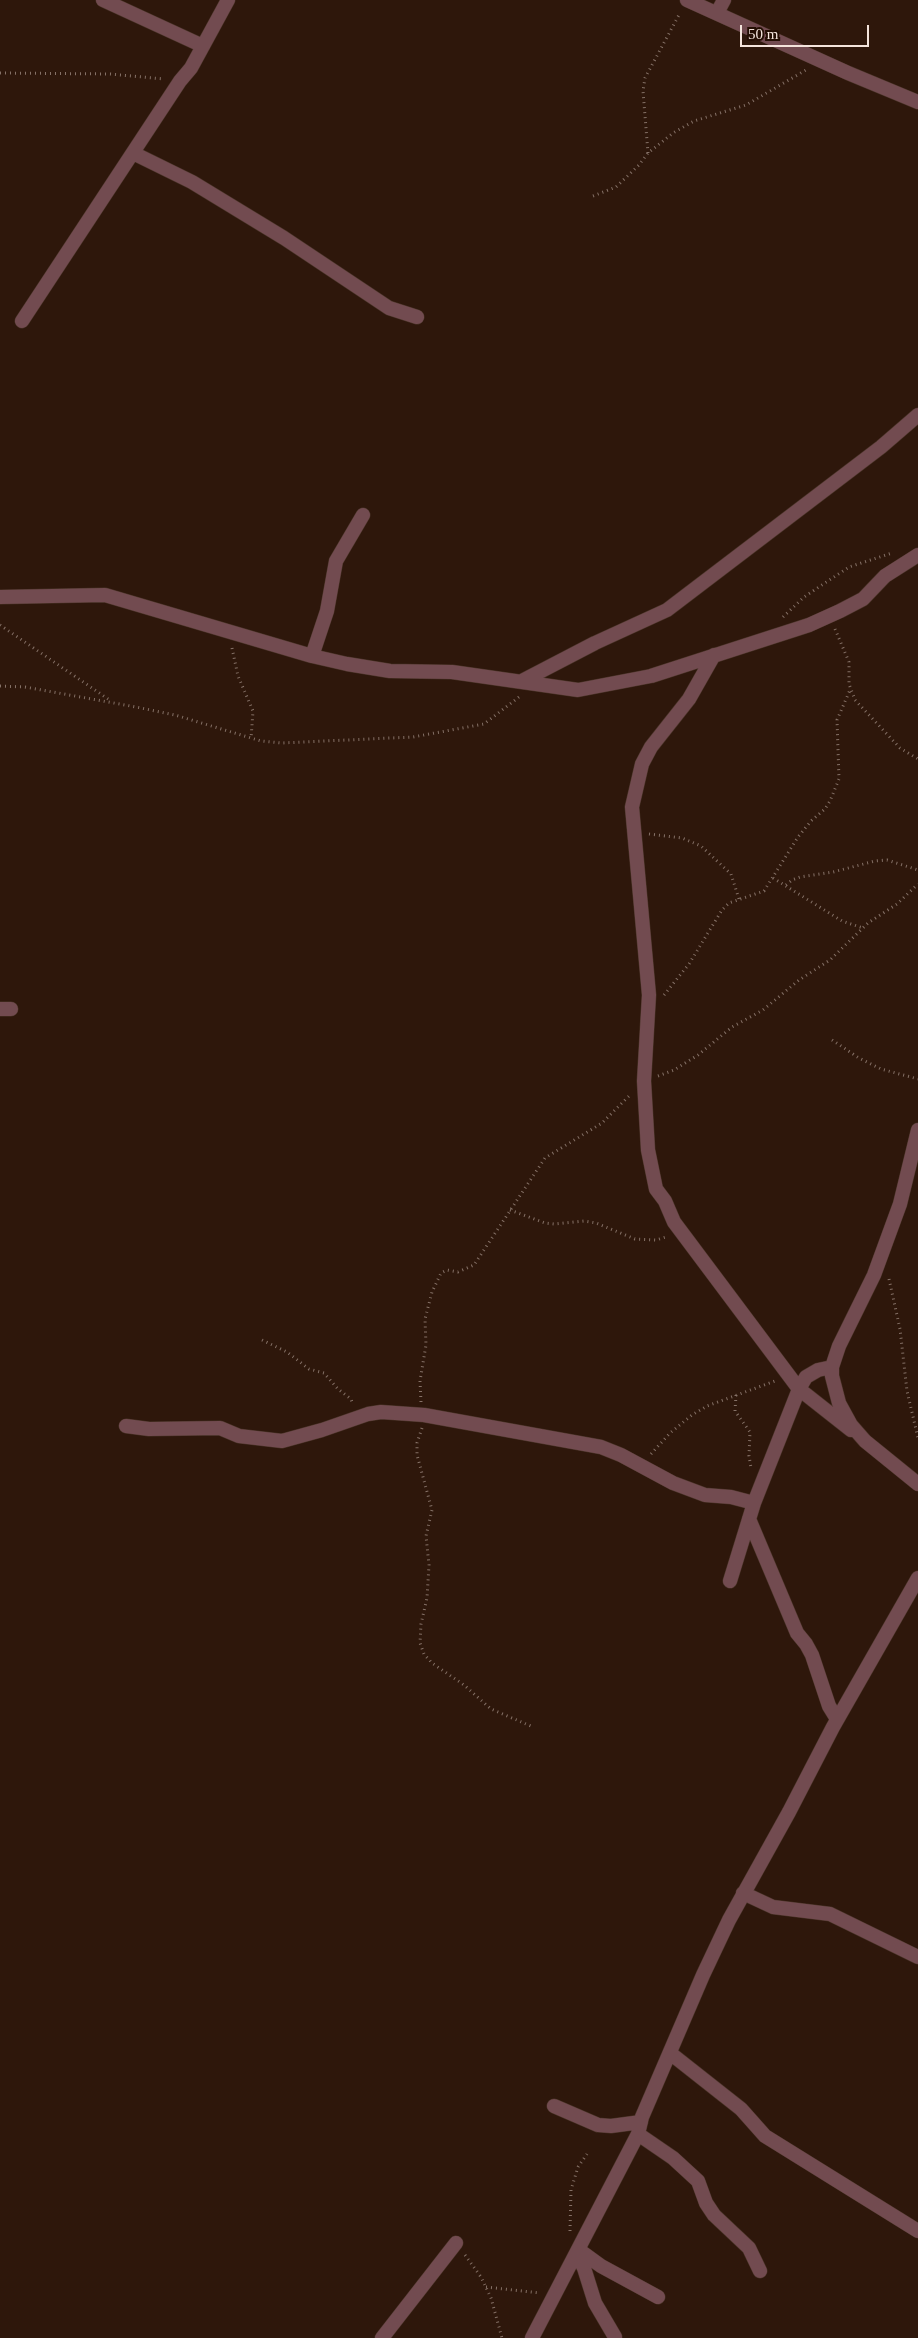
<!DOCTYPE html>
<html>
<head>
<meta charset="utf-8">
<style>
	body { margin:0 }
	#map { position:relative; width:918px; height:2338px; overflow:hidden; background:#2e170b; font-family:Georgia,serif }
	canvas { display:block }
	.scale { position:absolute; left:740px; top:25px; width:129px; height:22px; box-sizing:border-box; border:2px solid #f4e4dc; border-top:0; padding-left:6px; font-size:15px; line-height:18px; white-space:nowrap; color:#f4e4dc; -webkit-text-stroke:4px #240e03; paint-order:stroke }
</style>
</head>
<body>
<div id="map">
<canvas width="918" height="2338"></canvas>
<div class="scale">50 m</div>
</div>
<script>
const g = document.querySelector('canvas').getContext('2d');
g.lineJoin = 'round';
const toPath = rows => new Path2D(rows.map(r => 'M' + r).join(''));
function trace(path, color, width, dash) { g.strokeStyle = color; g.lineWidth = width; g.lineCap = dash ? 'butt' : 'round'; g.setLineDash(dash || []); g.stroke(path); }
const minor = toPath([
	[103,0,203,46],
	[687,0,848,73,918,102],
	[717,13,724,0],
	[133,153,192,182,284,238,389,308,417,317],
	[22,321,180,81,191,68,228,0],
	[0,597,105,595,312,656,347,664,390,671,452,672,578,690,651,676,809,625,840,611,863,599,885,576,918,555],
	[714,655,689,699,651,747,642,764,632,807,649,995,644,1081,648,1150,656,1189,665,1201,674,1222,799,1389,806,1377,818,1370,832,1367],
	[312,656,327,611,336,561,363,515],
	[522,681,595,643,667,610,881,447,918,415],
	[0,1009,11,1009],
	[918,1130,900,1204,874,1275,839,1346,832,1367,832,1376,839,1403,851,1425,865,1441,918,1484],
	[126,1426,149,1429,220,1428,239,1436,282,1441,322,1430,368,1414,381,1412,424,1415,601,1447,621,1455,673,1483,705,1495,731,1497,754,1503],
	[749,1519,797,1633,806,1644,812,1655,829,1706,837,1719],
	[730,1581,754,1503,799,1389,851,1430],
	[743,1893,773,1907,830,1914,918,1957],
	[670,2053,741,2109,765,2136,918,2231],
	[554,2106,598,2125,611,2126,641,2122],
	[638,2134,673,2158,698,2181,706,2203,714,2215,749,2248,760,2271],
	[579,2250,601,2266,658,2297],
	[577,2255,584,2268,595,2303,615,2337],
	[382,2338,456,2243],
	[532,2338,638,2134,642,2117,703,1975,729,1920,789,1812,833,1727,918,1578]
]);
trace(minor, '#4a3428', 15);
trace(toPath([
	[0,73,110,74,164,79],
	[648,153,643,91,645,78,680,13],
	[593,196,616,187,639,165,648,153,673,133,694,121,746,105,806,70],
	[783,617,804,597,849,567,892,553],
	[0,625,111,701],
	[835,629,849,662,849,684,855,700,900,748,918,759],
	[232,648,238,676,253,711,251,739],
	[0,686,25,687,136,707,175,715,261,741,281,743,413,737,484,724,519,697],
	[649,834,682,838,701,846,731,874,739,899],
	[773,878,842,921,863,928],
	[786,885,792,880,800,877,833,872,875,861,887,860,918,870],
	[664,995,689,964,722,910,729,903,764,891,798,837,811,821,825,809,830,801,839,779,837,720,850,690],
	[832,1040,859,1058,881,1069,918,1079],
	[658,1076,674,1070,698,1055,732,1027,763,1010,799,980,830,960,868,923,897,904,918,884],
	[510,1210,545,1223,554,1224,584,1221,596,1223,635,1239,656,1240,666,1237],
	[889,1279,900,1329,907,1391,918,1438],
	[262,1340,287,1352,309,1369,324,1373,338,1389,351,1399,353,1405],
	[736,1395,735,1411,750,1432,749,1456,751,1468],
	[421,1402,420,1381,426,1345,425,1319,432,1292,441,1273,447,1270,458,1272,474,1265,545,1158,602,1123,629,1096],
	[422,1428,417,1443,417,1455,432,1510,426,1536,429,1565,427,1598,421,1624,420,1643,424,1654,432,1663,464,1685,491,1709,533,1727],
	[651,1454,670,1433,692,1415,707,1406,775,1381],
	[570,2231,571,2190,578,2167,587,2154],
	[465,2255,481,2277,491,2298,502,2338],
	[486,2287,540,2293]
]), '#857167', 3, [1, 4]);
trace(minor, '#724b50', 14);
</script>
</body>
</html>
